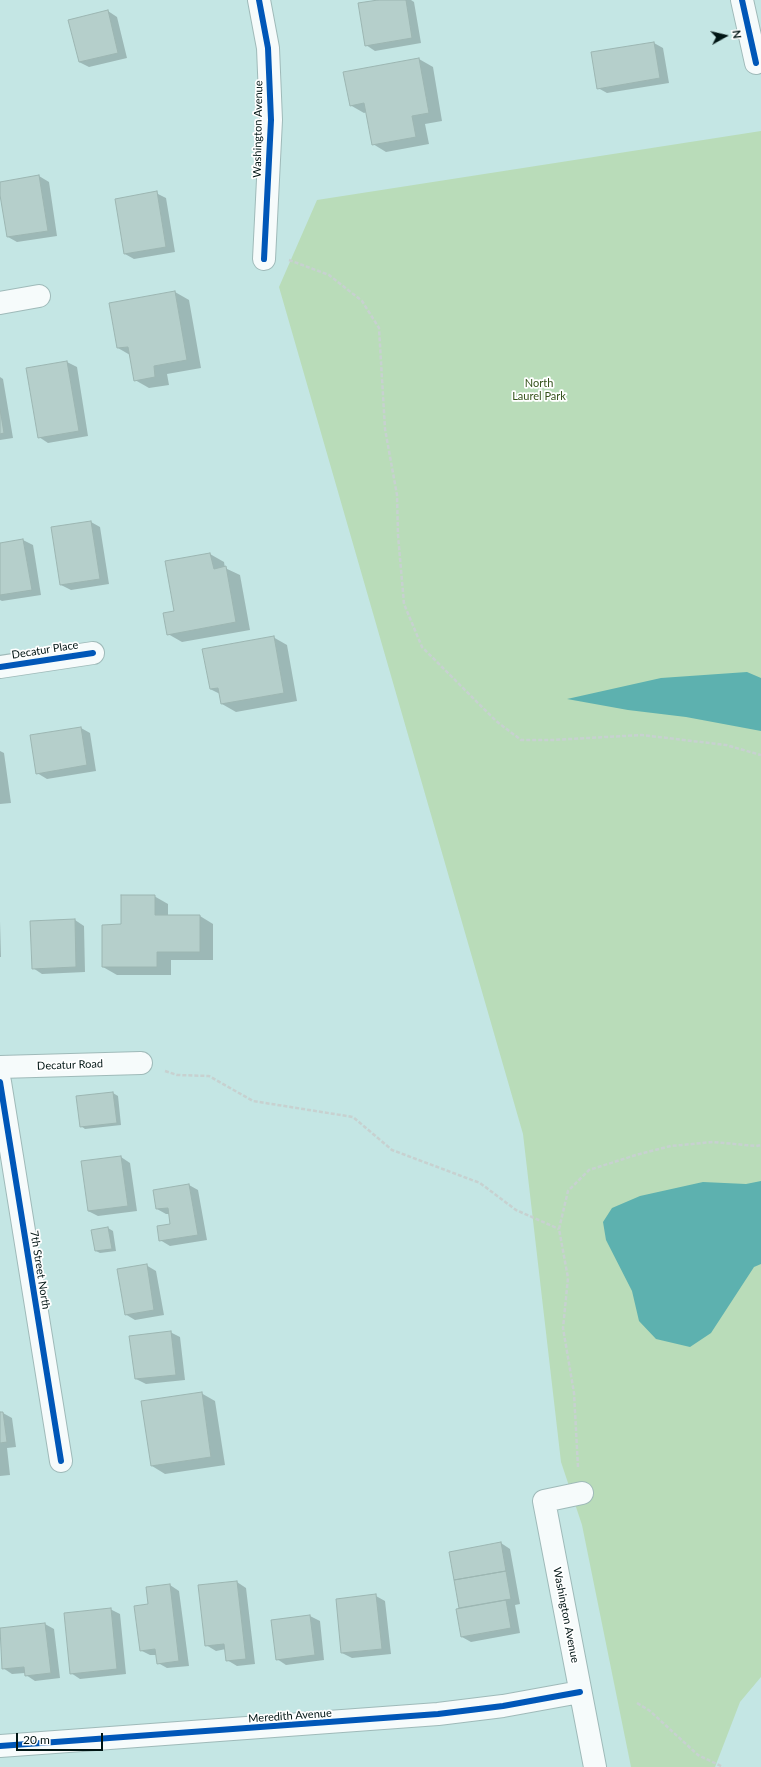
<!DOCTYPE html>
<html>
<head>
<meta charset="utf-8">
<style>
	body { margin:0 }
	#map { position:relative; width:761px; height:1767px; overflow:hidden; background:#c4e6e4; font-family:Lato,sans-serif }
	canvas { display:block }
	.north { position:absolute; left:705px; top:16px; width:40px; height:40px; -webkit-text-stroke:3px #fff; paint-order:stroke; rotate:82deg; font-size:11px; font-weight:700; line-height:16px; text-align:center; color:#001514 }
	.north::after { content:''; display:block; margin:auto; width:14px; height:18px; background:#001514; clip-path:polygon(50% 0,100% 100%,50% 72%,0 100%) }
	.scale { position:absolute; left:16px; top:1733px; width:87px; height:18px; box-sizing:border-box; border:2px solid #001514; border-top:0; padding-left:5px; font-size:12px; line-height:14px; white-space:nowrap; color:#001514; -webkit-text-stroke:3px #fff; paint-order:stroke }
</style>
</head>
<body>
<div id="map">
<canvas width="761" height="1767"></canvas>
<div class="north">N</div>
<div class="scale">20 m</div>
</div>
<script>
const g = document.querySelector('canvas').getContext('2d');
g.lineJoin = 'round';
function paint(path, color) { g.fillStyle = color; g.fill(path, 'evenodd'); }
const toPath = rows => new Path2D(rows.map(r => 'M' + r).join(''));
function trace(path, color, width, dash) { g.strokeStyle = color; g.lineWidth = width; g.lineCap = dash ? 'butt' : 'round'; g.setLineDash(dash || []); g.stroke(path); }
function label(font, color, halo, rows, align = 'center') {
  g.font = font + ' Lato,sans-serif'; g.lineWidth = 3.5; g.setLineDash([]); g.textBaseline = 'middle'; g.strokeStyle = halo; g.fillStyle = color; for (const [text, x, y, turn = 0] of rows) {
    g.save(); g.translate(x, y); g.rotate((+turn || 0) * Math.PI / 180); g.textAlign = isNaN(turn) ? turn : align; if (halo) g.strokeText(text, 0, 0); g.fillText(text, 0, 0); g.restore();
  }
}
paint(toPath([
	[761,131,761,1677,740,1702,715,1767,631,1767,582,1525,561,1462,523,1134,279,287,317,200]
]), '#b9dcb9');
paint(toPath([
	[747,672,761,678,761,731,686,717,628,710,567,699,661,678],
	[761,1181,761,1264,754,1267,711,1333,690,1347,656,1339,639,1321,632,1291,606,1240,603,1222,612,1208,640,1196,703,1182,746,1184]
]), '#5db1af');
paint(toPath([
	[384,0,411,0,414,2,421,43,375,51,366,45],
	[108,11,117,17,127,58,89,67,79,62],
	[654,43,663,48,669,83,607,93,598,88],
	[419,59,433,67,442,121,425,124,429,144,386,152,373,144,367,112,364,113,350,105],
	[39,176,49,182,57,236,17,242,8,237,0,183],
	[156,193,166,198,175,252,134,259,125,254,116,200],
	[175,292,189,300,201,368,167,374,169,385,149,388,135,380,130,355,118,348],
	[67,362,77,367,88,436,48,443,39,437,27,368],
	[0,377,3,379,13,438,0,440],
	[91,522,100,527,109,584,71,590,61,585],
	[23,540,33,545,41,595,2,601,0,600,0,544],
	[210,554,224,562,225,568,240,575,250,630,182,642,168,634,175,612],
	[273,637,287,645,297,701,236,712,222,704,220,694,210,689],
	[81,728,90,733,96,771,47,779,37,773],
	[0,751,4,753,11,803,0,804],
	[154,896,168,904,168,916,200,916,213,924,213,960,171,960,171,975,117,975,103,967,122,925],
	[75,920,84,926,85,972,42,974,33,968],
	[0,921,1,957,0,957],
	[113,1093,118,1096,121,1125,85,1129,81,1126],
	[121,1157,130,1163,137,1211,98,1216,88,1211],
	[189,1185,198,1190,207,1240,170,1246,160,1240,171,1225,170,1214,166,1214,157,1209],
	[108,1228,113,1231,116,1251,100,1253,96,1251],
	[146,1265,156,1271,164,1315,135,1320,125,1314],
	[170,1332,180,1337,185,1380,146,1384,136,1379],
	[201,1393,215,1401,225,1465,165,1474,152,1466],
	[0,1413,3,1413,12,1418,16,1447,7,1448,10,1475,0,1476],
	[501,1543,510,1549,520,1604,515,1605,520,1633,471,1642,462,1637,461,1609,450,1552],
	[237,1582,246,1588,255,1664,237,1666,227,1660,226,1649,216,1651,206,1645],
	[170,1585,179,1591,189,1666,167,1668,158,1663,157,1655,150,1655,140,1650,149,1605],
	[376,1596,385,1601,391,1654,352,1658,342,1653],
	[110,1609,120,1614,126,1674,80,1679,71,1673],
	[310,1616,320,1621,324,1660,286,1665,277,1659,272,1620],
	[45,1624,54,1629,60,1678,35,1681,26,1675,25,1673,12,1674,3,1668,0,1629]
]), '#0003');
const building = toPath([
	[378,0,406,0,412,38,365,46,358,3,378,0],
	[108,10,118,53,79,62,68,20,108,10],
	[654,42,660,78,597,89,591,52,654,42],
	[419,58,429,113,412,116,416,137,372,145,364,103,350,106,343,72,419,58],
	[39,175,48,231,7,237,0,195,0,182,39,175],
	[157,191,166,247,124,254,115,199,157,191],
	[175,291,187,360,154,366,155,377,134,381,128,347,117,348,109,303,175,291],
	[67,361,79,431,38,438,26,368,67,361],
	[0,409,4,433,0,434,0,409],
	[91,521,100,579,60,585,51,527,91,521],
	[23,539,32,590,0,595,0,543,23,539],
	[210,553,214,569,226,566,236,622,167,635,163,613,174,611,165,561,210,553],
	[274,636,284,693,221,704,218,688,210,689,202,649,274,636],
	[81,727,87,765,36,774,30,735,81,727],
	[121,895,155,895,155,915,200,915,200,952,157,952,157,967,102,967,102,925,121,924,121,895],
	[75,919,76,967,32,969,30,921,75,919],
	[113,1092,117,1123,80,1127,76,1096,113,1092],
	[121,1156,128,1206,88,1211,81,1161,121,1156],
	[189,1184,198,1235,159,1241,157,1226,170,1224,168,1208,156,1209,153,1190,189,1184],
	[108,1227,112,1249,95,1251,91,1230,108,1227],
	[147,1264,154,1310,125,1315,117,1269,147,1264],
	[171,1331,176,1375,135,1379,129,1336,171,1331],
	[202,1392,211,1457,151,1466,141,1401,202,1392],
	[0,1412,3,1412,7,1442,0,1443,0,1412],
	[501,1542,506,1571,454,1580,449,1552,501,1542],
	[506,1571,511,1599,459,1608,454,1580,506,1571],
	[237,1581,246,1659,226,1661,224,1644,205,1646,198,1585,237,1581],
	[170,1584,179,1661,157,1664,155,1649,140,1651,134,1606,148,1604,146,1587,170,1584],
	[376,1594,382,1649,341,1653,336,1599,376,1594],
	[506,1600,511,1628,461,1637,456,1609,506,1600],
	[111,1608,117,1669,70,1674,64,1613,111,1608],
	[310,1615,315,1655,276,1660,271,1620,310,1615],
	[45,1623,51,1673,25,1676,24,1667,2,1669,0,1628,45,1623]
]);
paint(building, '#b5cfcb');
trace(building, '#9cb6b2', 1);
const minor = toPath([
	[259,0,268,48,271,120,264,259],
	[742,0,756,63],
	[0,303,39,296],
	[0,667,93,653],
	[0,1067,141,1063],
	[0,1082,61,1461],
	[582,1493,544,1501,595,1767],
	[0,1746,438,1714,503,1706,580,1692]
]);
trace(minor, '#9fbab9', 24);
trace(toPath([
	[289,260,329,275,362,301,379,328,385,429,397,495,398,535,404,604,422,647,496,721,521,740,552,740,642,735,726,745,761,755],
	[165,1071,177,1075,209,1076,253,1101,353,1117,392,1150,480,1183,516,1210,559,1229],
	[578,1467,574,1393,563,1328,568,1278,559,1229,568,1191,589,1170,636,1155,671,1146,713,1142,756,1146,761,1145],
	[637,1703,650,1711,698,1755,723,1767]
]), '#c7d1d0', 2.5, [4, 2]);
trace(minor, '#f6fbfb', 22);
trace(toPath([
	[259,0,268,48,271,120,264,259],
	[742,0,756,63],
	[0,667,93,653],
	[0,1082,61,1461],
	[0,1746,438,1714,503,1706,580,1692]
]), '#0057b8', 6);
label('11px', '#001514', '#fff', [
	["Washington Avenue",258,129,-89],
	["Decatur Place",45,650,-9],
	["Decatur Road",70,1065,-2],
	["7th Street North",40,1270,81],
	["Washington Avenue",566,1615,79],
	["Meredith Avenue",290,1716,-4]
]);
label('11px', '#34511a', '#fff', [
	["North",539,383],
	["Laurel Park",539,396]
]);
</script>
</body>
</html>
